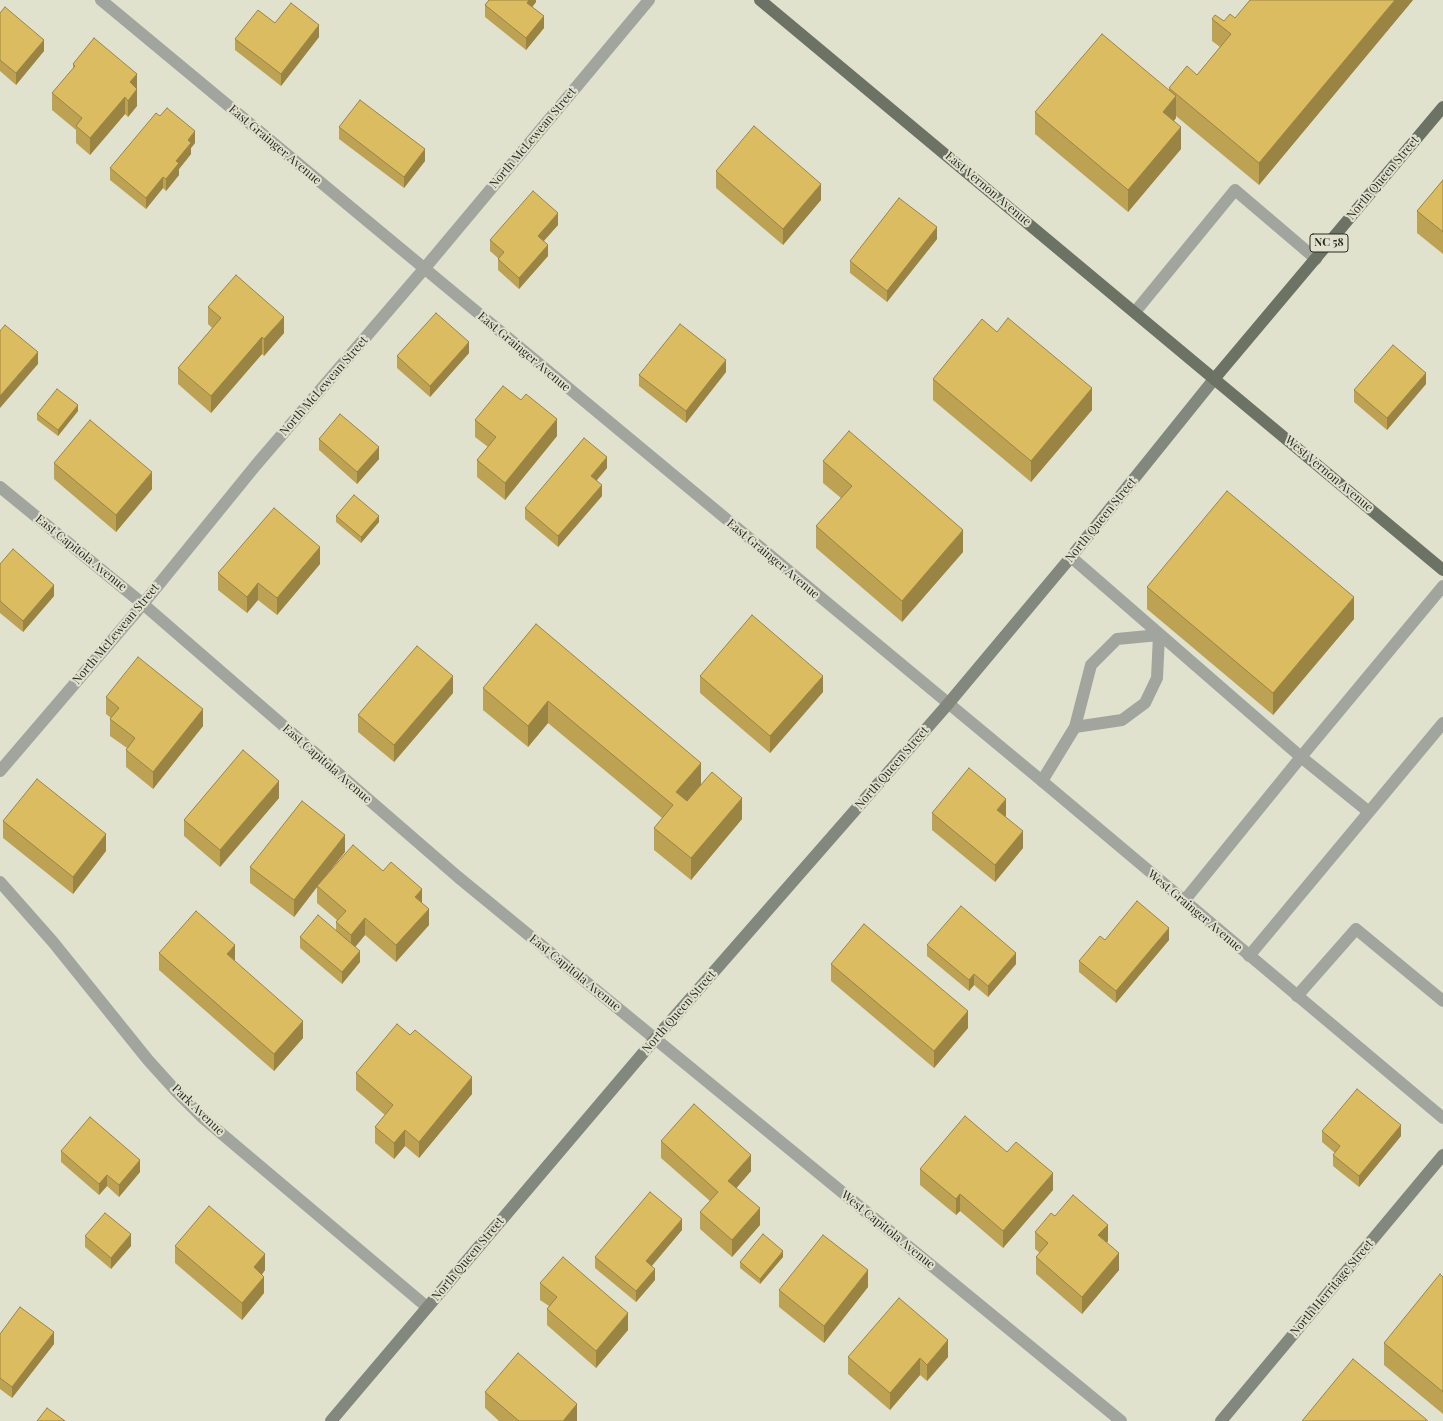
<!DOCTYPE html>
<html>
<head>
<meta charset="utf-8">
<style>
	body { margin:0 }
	canvas { display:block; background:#e1e2ce }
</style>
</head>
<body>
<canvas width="1443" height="1421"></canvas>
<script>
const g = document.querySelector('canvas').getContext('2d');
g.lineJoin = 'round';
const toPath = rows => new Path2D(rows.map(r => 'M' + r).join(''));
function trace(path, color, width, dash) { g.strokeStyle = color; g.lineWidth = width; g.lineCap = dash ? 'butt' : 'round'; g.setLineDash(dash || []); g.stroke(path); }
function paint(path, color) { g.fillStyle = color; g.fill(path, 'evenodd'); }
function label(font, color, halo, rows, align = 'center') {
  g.font = font + ' "Playfair Display",serif'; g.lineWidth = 4; g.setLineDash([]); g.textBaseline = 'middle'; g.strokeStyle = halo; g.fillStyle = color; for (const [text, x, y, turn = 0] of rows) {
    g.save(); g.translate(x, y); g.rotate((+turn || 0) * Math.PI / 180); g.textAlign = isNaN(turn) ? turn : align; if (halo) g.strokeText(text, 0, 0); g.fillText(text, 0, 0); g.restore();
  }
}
trace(toPath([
	[1135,312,1235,190,1316,259],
	[1071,557,1301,757,1369,812],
	[1075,727,1122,720,1145,703,1157,678,1159,635],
	[1042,781,1075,727,1091,665,1117,639,1159,635],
	[1184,901,1301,757,1443,586],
	[1249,956,1443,723],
	[1297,996,1356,929,1443,1001]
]), '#a1a59d', 12);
trace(toPath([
	[101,0,1042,781,1443,1118],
	[0,487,143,604,458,877,1121,1421],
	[0,771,143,604,256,465,424,269,649,0],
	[0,882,53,942,148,1060,176,1091,203,1118,427,1307]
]), '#a1a59d', 12);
trace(toPath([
	[331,1421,655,1039,948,704,1071,557,1215,378],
	[1221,1421,1443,1155]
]), '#82887d', 12);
trace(toPath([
	[760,0,1443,570],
	[1215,378,1443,107]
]), '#6c7365', 12);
paint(toPath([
	[536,0,536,2,532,7,544,28,526,50,485,17,485,5],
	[1413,0,1259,185,1176,116,1176,118,1174,121,1181,149,1128,212,1035,134,1035,112,1169,90,1169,88,1197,75,1220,47,1212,41,1212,19,1224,21,1235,18],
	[0,13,44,51,16,85,0,71],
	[275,23,319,37,281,86,235,50,235,39],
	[73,64,137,89,137,106,128,117,125,114,90,155,76,143,76,130,52,110,52,93,73,69],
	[339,127,425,161,404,188,339,139],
	[195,143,191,148,191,154,179,169,179,175,166,191,163,188,146,209,110,180,110,168],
	[716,171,821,200,783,245,716,188],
	[1443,180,1443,254,1417,233,1417,211],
	[558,225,544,241,548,256,519,289,498,270,498,258,490,251,490,240],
	[937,239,887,302,850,273,850,261],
	[208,307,284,333,264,356,262,354,211,413,178,384,178,368,212,328,208,324],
	[469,353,430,397,397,368,397,356],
	[726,372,686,423,639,386,639,375],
	[933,379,1092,410,1031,482,933,400],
	[1426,384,1387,430,1354,402,1354,390],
	[521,400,557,436,505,500,477,477,477,460,488,447,475,437,475,420],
	[78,411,58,436,37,420,37,414],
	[319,439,379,459,357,484,319,450],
	[823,461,963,552,902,622,816,548,816,526,841,498,823,483],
	[54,463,152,489,116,532,54,479],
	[607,468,597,480,602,496,558,547,525,519,525,508],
	[336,516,379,522,361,543,336,522],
	[0,564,54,596,23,632,0,613],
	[320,564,277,615,258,600,247,613,218,590,218,573],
	[1147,587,1354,619,1273,715,1147,609],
	[536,624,701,785,742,819,691,880,654,850,654,828,662,818,548,723,528,747,483,710,483,688],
	[700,676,823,692,770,753,700,693],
	[453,693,394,762,358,732,358,715],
	[106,697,203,726,153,789,126,767,126,750,127,748,110,736,110,719,111,718,106,714],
	[279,798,220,867,184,836,184,820],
	[932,813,1006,816,1005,817,1023,848,995,882,932,830],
	[3,821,106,851,73,894,3,838],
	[345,852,327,874,383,871,422,903,429,925,396,962,365,935,355,947,360,962,342,984,300,948,300,937,336,931,336,922,337,920,317,903,317,887,294,917,250,883,250,867],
	[1105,940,1169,940,1116,1003,1079,972,1079,961],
	[927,945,1016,964,988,997,974,985,969,991,927,956],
	[159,953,235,961,303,1038,274,1071,159,970],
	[831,964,968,1028,934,1068,831,981],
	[356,1073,472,1094,419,1158,405,1146,394,1159,375,1143,375,1127,385,1115,356,1090],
	[1322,1131,1401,1136,1359,1187,1333,1166,1333,1155,1335,1153,1322,1142],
	[661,1141,751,1171,736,1188,760,1225,732,1257,700,1229,700,1212,710,1201,661,1158],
	[61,1151,140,1172,119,1197,107,1186,99,1195,61,1162],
	[1007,1152,1053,1190,1003,1248,960,1211,956,1215,920,1185,920,1169],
	[1055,1216,1108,1241,1107,1242,1119,1270,1082,1314,1036,1274,1036,1257,1040,1253,1035,1249,1035,1232],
	[682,1230,651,1266,655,1280,636,1302,595,1268,595,1257],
	[85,1236,131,1246,111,1269,85,1247],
	[175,1246,265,1270,262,1275,264,1293,242,1320,175,1263],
	[783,1257,760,1284,740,1268,740,1262],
	[1443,1277,1443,1414,1384,1365,1384,1343],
	[540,1283,628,1330,596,1368,547,1325,547,1309,549,1306,540,1300],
	[868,1287,824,1343,779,1307,779,1290],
	[0,1334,54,1344,12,1398,0,1389],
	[848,1357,948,1357,927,1381,920,1375,890,1410,848,1374],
	[485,1392,577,1421,499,1421,485,1408]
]), '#bda253');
paint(toPath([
	[529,0,536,0,536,2,527,14,527,3],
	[1395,0,1413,0,1259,185,1259,163],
	[544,16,544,28,526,50,526,38],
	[319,25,319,37,281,86,281,74],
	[44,40,44,51,16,85,16,73],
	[137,74,137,106,128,117,128,101,130,82],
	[1176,96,1176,118,1163,134,1163,112],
	[125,97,125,114,90,155,90,138],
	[1181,127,1181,149,1128,212,1128,190],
	[195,131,195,143,191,148,191,154,179,169,179,175,166,191,166,179,188,140],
	[425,149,425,161,404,188,404,177],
	[163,177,163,188,146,209,146,198],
	[821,184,821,200,783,245,783,229],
	[558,213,558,225,538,247,538,236],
	[937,227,937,239,887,302,887,291],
	[548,245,548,256,519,289,519,278],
	[284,317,284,333,264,356,264,339],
	[262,337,262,354,211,413,211,396],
	[469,342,469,353,430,397,430,386],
	[38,352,38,364,0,408,0,396],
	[726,360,726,372,686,423,686,411],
	[1426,373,1426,384,1387,430,1387,418],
	[1092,388,1092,410,1031,482,1031,461],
	[78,405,78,411,58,436,58,430],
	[557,419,557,436,505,500,505,483],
	[379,447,379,459,357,484,357,472],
	[607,457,607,468,591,487,591,476],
	[152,472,152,489,116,532,116,515],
	[602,485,602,496,558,547,558,536],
	[379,516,379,522,361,543,361,537],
	[963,530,963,552,902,622,902,601],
	[320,547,320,564,277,615,277,598],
	[258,583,258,600,247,613,247,597],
	[54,585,54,596,23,632,23,621],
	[1354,597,1354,619,1273,715,1273,693],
	[453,676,453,693,394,762,394,745],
	[823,676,823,692,770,753,770,736],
	[548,701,548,723,528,747,528,726],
	[203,709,203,726,153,789,153,772],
	[701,763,701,785,676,814,676,792],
	[279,781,279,798,220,867,220,850],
	[742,798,742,819,691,880,691,858],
	[1006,799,1006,816,997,826,997,810],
	[1023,831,1023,848,995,882,995,865],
	[106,834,106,851,73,894,73,877],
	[345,835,345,852,318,886,317,886,317,887,294,917,294,900],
	[422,889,422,905,415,897],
	[429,909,429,925,396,962,396,945],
	[365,918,365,935,351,952,351,935],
	[1169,928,1169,940,1116,1003,1116,991],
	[235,945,235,962,227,954],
	[360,951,360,962,342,984,342,972],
	[1016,953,1016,964,988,997,988,986],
	[974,974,974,985,969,991,969,980],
	[968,1011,968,1028,934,1068,934,1051],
	[303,1021,303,1038,274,1071,274,1054],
	[472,1077,472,1094,419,1158,419,1142],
	[1401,1125,1401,1136,1359,1187,1359,1176],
	[405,1130,405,1146,394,1159,394,1143],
	[751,1155,751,1171,728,1198,728,1181],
	[140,1160,140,1172,119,1197,119,1185],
	[1053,1173,1053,1190,1003,1248,1003,1231],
	[107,1175,107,1186,99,1195,99,1184],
	[960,1194,960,1211,956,1215,956,1199],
	[760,1208,760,1225,732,1257,732,1240],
	[682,1219,682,1230,646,1273,646,1261],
	[1108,1225,1108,1241,1098,1252,1098,1235],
	[131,1234,131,1246,111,1269,111,1258],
	[783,1251,783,1257,760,1284,760,1279],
	[1119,1253,1119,1270,1082,1314,1082,1297],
	[265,1254,265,1270,254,1284,254,1267],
	[655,1269,655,1280,636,1302,636,1291],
	[868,1270,868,1287,824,1343,824,1326],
	[264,1277,264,1293,242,1320,242,1303],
	[628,1313,628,1330,596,1368,596,1351],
	[54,1332,54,1344,12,1398,12,1387],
	[948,1340,948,1357,927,1381,927,1365],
	[920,1358,920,1375,890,1410,890,1393],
	[577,1404,577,1421,563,1421]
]), '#9a8444');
const building = toPath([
	[489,0,529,0,527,3,544,16,526,38,485,5,489,0],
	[1250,0,1395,0,1259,163,1169,88,1187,66,1197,75,1231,34,1212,19,1215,15,1224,21,1230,14,1235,18,1250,0],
	[291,3,319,25,281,74,235,39,258,10,275,23,291,3],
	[5,7,44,40,16,73,0,60,0,13,5,7],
	[1102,34,1176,96,1163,112,1181,127,1128,190,1035,112,1102,34],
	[94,38,137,74,130,82,137,89,128,101,125,97,90,138,76,126,82,118,52,93,75,66,73,64,94,38],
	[360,100,425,149,404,177,339,127,360,100],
	[167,108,195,131,188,140,191,143,176,161,179,163,166,179,163,177,146,198,110,168,156,113,160,116,167,108],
	[754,126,821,184,783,229,716,171,754,126],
	[1443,180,1443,232,1417,211,1443,180],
	[533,191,558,213,538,236,548,245,519,278,498,259,504,252,490,240,533,191],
	[899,198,937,227,887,291,850,261,899,198],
	[236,275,284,317,264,339,262,337,211,396,178,368,221,318,208,307,236,275],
	[436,313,469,342,430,386,397,356,436,313],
	[1008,318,1092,388,1031,461,933,379,982,319,997,332,1008,318],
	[680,324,726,360,686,411,639,375,680,324],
	[5,325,38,352,0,396,0,331,5,325],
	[1393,345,1426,373,1387,418,1354,390,1393,345],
	[503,386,521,400,526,394,557,419,505,483,477,460,496,437,475,420,503,386],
	[57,389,78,405,58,430,37,414,57,389],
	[340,414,379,447,357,472,319,439,340,414],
	[90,420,152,472,116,515,54,463,90,420],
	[849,431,963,530,902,601,816,526,852,486,823,461,849,431],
	[584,438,607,457,591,476,602,485,558,536,525,508,584,438],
	[1227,491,1354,597,1273,693,1147,587,1227,491],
	[354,495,379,516,361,537,336,516,354,495],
	[274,508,320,547,277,598,258,583,247,597,218,573,274,508],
	[13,549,54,585,23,621,0,601,0,564,13,549],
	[752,615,823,676,770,736,700,676,752,615],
	[536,624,701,763,676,792,687,801,712,772,742,798,691,858,654,828,673,805,548,701,528,726,483,688,536,624],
	[417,646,453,676,394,745,358,715,417,646],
	[138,657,203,709,153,772,126,750,135,738,110,719,119,708,106,697,138,657],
	[243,750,279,781,220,850,184,820,243,750],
	[969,768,1006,799,997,810,1023,831,995,865,932,813,969,768],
	[37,779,106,834,73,877,3,821,37,779],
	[302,801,345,835,294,900,250,867,302,801],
	[353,845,383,871,391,862,422,889,415,897,429,909,396,945,365,918,351,935,336,922,346,911,317,886,353,845],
	[1137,901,1169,928,1116,991,1079,961,1100,936,1105,940,1137,901],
	[961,906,1016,953,988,986,974,974,969,980,927,945,961,906],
	[196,911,235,945,227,954,303,1021,274,1054,159,953,196,911],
	[318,915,360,951,342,972,300,937,318,915],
	[864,924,968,1011,934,1051,831,964,864,924],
	[397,1024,410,1035,415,1030,472,1077,419,1142,405,1130,394,1143,375,1127,393,1105,356,1073,397,1024],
	[1357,1089,1401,1125,1359,1176,1333,1155,1340,1146,1322,1131,1357,1089],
	[694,1104,751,1155,728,1181,760,1208,732,1240,700,1212,718,1192,661,1141,694,1104],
	[965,1116,1007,1152,1016,1142,1053,1173,1003,1231,960,1194,956,1199,920,1169,965,1116],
	[90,1117,140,1160,119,1185,107,1175,99,1184,61,1151,90,1117],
	[650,1192,682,1219,646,1261,655,1269,636,1291,595,1257,650,1192],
	[1073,1195,1108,1225,1098,1235,1119,1253,1082,1297,1036,1257,1048,1243,1035,1232,1051,1213,1055,1216,1073,1195],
	[209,1206,265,1254,254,1267,264,1277,242,1303,175,1246,209,1206],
	[105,1213,131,1234,111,1258,85,1236,105,1213],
	[763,1234,783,1251,760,1279,740,1262,763,1234],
	[823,1235,868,1270,824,1326,779,1290,823,1235],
	[563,1257,628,1313,596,1351,547,1309,557,1297,540,1283,563,1257],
	[1440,1274,1443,1277,1443,1392,1384,1343,1440,1274],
	[899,1298,948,1340,927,1365,920,1358,890,1393,848,1357,899,1298],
	[20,1307,54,1332,12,1387,0,1378,0,1334,20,1307],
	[518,1353,577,1404,563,1421,519,1421,485,1392,518,1353],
	[1353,1359,1427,1420,1427,1421,1302,1421,1353,1359],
	[47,1408,65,1421,37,1421,47,1408]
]);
paint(building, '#dcbc61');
trace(building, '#9a8444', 1);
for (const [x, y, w] of [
	[1329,243,38]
]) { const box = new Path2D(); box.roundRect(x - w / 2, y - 9, w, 18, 3); g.fillStyle = '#e1e2ce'; g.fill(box); trace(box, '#2a2a23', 1); }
label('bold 11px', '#2a2a23', null, [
	["NC 58",1329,243]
]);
label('12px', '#2a2a23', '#e1e2ce', [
	["North McLewean Street",533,138,-50],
	["East Grainger Avenue",275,145,40],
	["North Queen Street",1383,178,-50],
	["East Vernon Avenue",988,189,40],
	["East Grainger Avenue",524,352,40],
	["North McLewean Street",324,386,-49],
	["West Vernon Avenue",1329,474,40],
	["North Queen Street",1101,520,-51],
	["East Capitola Avenue",81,553,39],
	["East Grainger Avenue",773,559,40],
	["North McLewean Street",116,634,-50],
	["East Capitola Avenue",327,764,41],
	["North Queen Street",892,768,-49],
	["West Grainger Avenue",1195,911,40],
	["East Capitola Avenue",575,973,39],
	["North Queen Street",679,1012,-49],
	["Park Avenue",198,1110,44],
	["West Capitola Avenue",888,1230,39],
	["North Queen Street",468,1259,-50],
	["North Herritage Street",1332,1288,-50]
]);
</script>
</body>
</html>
